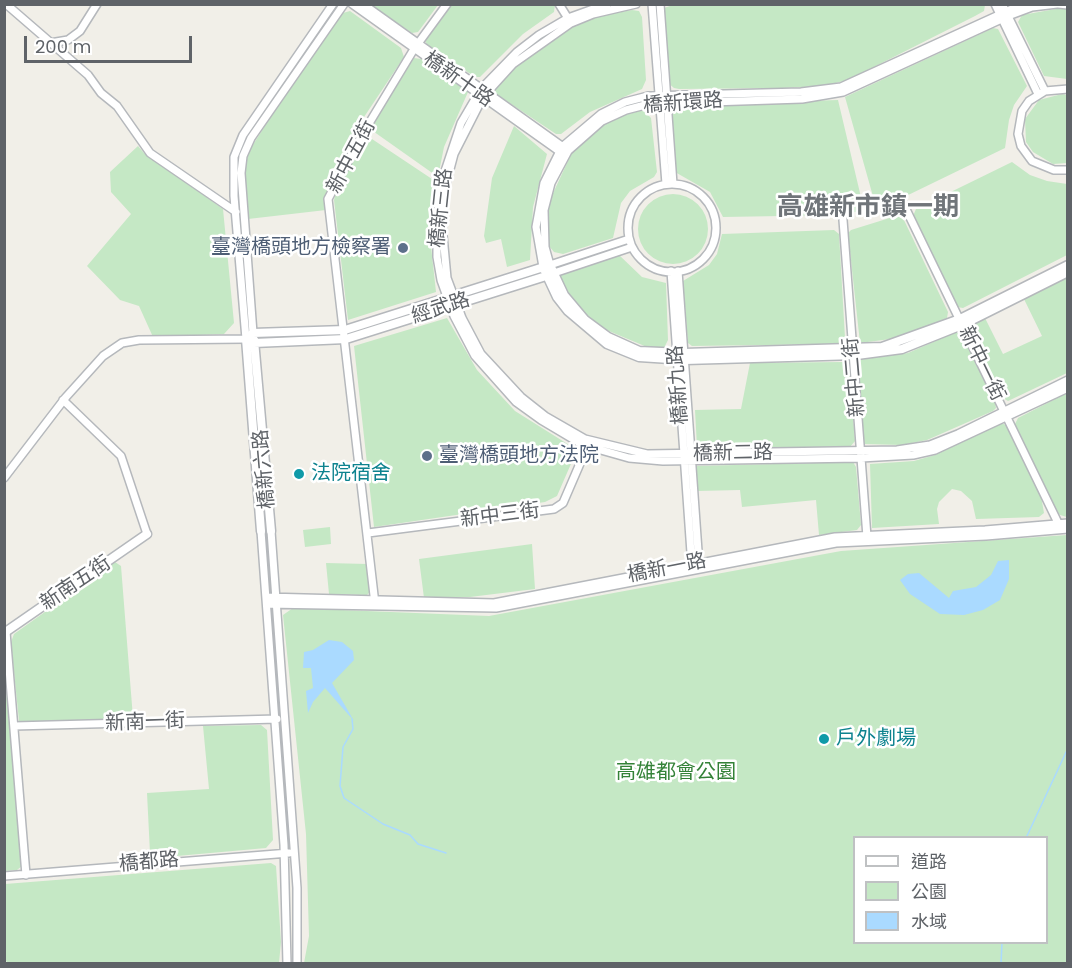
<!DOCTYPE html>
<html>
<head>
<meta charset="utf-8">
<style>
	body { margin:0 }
	#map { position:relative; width:1072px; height:968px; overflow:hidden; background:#f1efe8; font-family:Poppins,"Noto Sans TC",sans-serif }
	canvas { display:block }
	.frame { position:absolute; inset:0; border:6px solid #5f6368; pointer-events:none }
	.legend { position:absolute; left:853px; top:836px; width:195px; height:108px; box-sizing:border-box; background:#fff; border:2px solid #bfc1c3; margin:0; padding:8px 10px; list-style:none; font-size:18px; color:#5f6368 }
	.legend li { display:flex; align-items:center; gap:12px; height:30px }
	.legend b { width:30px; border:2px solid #bfc1c3 }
	.scale { position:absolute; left:24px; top:36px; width:168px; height:27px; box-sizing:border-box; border:3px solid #5f6368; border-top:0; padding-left:8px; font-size:18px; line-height:21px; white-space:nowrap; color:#5f6368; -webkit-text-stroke:4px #fff; paint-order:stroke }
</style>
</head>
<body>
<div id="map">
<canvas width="1072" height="968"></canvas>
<div class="frame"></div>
<ul class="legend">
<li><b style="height:8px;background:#fff"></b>道路</li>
<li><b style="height:16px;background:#c5e8c5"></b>公園</li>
<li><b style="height:16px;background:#aadaff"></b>水域</li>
</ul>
<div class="scale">200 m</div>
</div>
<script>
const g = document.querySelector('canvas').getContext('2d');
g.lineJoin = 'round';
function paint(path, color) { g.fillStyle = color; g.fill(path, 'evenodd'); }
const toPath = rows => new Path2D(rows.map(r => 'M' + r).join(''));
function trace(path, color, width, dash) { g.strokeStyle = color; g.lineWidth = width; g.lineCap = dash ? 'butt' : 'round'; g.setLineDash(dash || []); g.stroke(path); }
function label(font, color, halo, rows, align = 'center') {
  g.font = font + ' Poppins,"Noto Sans TC",sans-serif'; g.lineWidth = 5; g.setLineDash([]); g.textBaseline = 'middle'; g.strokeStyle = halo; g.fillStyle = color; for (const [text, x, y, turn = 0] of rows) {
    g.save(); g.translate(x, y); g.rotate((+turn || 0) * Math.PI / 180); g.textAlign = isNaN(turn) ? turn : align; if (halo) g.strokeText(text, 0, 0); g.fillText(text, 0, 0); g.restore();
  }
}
paint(toPath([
	[676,4,985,5,984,11,975,16,848,80,823,86,782,88,679,89,674,88,667,82,664,8],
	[370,5,438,5,418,32,412,33],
	[555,5,554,12,523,34,480,77,475,77,427,45,425,40,452,5],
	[1067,7,1067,79,1044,76,1018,22,1022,15],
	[632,10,639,11,642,17,646,80,642,89,590,112,561,134,556,134,496,94,494,89,526,57,560,33,594,17],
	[350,11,401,48,404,57,364,117,332,179,325,199,326,210,248,219,245,168,249,151,297,75,343,13],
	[993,28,998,29,1027,86,1014,105,1009,120,1005,148,902,198,876,207,845,97],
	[414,58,421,59,468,92,444,147,438,177,370,129],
	[1062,94,1067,95,1067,163,1053,164,1033,152,1026,142,1025,119,1039,100],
	[838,100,864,210,841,215,723,217,710,192,675,172,670,112,677,105],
	[643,110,651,118,657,172,654,177,630,191,621,203,613,238,563,254,554,252,549,246,548,204,574,148,594,130,621,116],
	[514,126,547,154,533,207,530,260,507,267,501,239,486,243,484,236,492,178],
	[366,135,435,181,429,228,436,292,348,320,334,200,338,184],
	[138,146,144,153,223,209,234,323,224,334,153,337,139,306,120,300,87,266,131,214,111,192,110,172],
	[1012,162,1030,175,1047,181,1067,184,1067,255,963,308,957,307,913,216,916,209],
	'638 229a35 35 0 1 1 70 0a35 35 0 1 1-70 0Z',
	[896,216,903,218,948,312,947,318,906,337,860,343,848,233,851,230],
	[834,230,839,234,845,338,840,344,692,346,688,343,683,281,709,265,717,254,722,234],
	[618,254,642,277,666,283,668,340,664,348,647,347,604,329,581,310,564,288,559,277,564,271],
	[1067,276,1067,373,1008,401,1001,397,971,325,985,318,1003,354,1042,336,1023,297],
	[447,318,477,370,515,411,577,450,557,496,545,502,374,527,354,346],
	[961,330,995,401,996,408,993,411,927,440,902,445,864,444,858,360,908,353],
	[844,362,849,365,855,441,850,447,702,450,697,447,695,410,741,409,750,363],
	[1067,393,1067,517,1060,515,1054,510,1015,424,1018,418],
	[1002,423,1007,426,1041,496,1044,513,1039,517,976,519,972,501,961,491,952,489,939,502,937,509,939,524,872,528,870,464,914,461,935,455],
	[853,462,856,467,861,525,857,530,819,535,816,500,742,507,740,490,697,491,696,466],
	[330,527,331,544,305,547,303,530],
	[1067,535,1067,963,304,963,309,936,306,834,283,615,293,608,489,616,841,551],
	[854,838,1046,838,1046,942,854,942],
	[532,544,535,589,470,597,424,598,419,559],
	[115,562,121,566,133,718,131,721,23,724,19,721,11,642,14,634],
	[326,563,368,564,371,591,367,595,329,594],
	[4,667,22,866,17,870,5,871],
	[261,725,267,730,273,840,266,848,155,858,150,853,147,793,209,789,203,726],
	[271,863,276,866,281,942,279,963,9,964,5,960,5,884]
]), '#c5e8c5');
paint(toPath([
	[1009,560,1009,579,1000,600,983,610,964,615,940,614,910,594,900,580,908,574,919,573,949,598,953,591,976,587,991,575,998,561],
	[329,640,342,642,353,651,354,660,332,683,354,721,325,688,313,702,308,713,306,691,313,688,311,668,303,668,304,652,313,650]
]), '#aadaff');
trace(toPath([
	[352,719,353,729,343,747,340,786,344,798,383,824,410,835,418,844,446,853],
	[1026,838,1068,748],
	[1001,964,1002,942]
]), '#aadaff', 1.5);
const minor = toPath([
	[6,4,88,75,101,93,117,106,150,153,236,212],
	[352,4,563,154],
	[363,4,566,149],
	[559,4,569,20],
	[607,4,568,18,539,35,517,52,481,89,461,123,441,183,437,223,437,257,441,280,454,316,475,356,516,402,541,420,583,445,629,458,663,461,861,458,913,455,935,450,1068,388],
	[636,4,593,14,571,23,513,64,483,97,454,154,446,184,442,225,447,278,462,318,481,354,521,397,545,416,585,439,647,454,897,450,930,445,958,434,1068,380],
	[652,4,666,184],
	[660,4,673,184],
	[995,4,1038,94],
	[1002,4,1045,91],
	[1058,4,1068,5],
	[50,43,68,40,80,31,97,4],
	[1068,89,1045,91,1029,101,1022,111,1018,134,1021,146,1032,161,1054,170,1068,170],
	'628 228a44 44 0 1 1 88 0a44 44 0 1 1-88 0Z',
	[903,203,1060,527],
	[843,220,867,537],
	[629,239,550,265,545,247,544,210,551,183,568,151,602,121,626,110,649,104,802,99,843,92,1008,16,1032,7,1057,4],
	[543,267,536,227,544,183,562,147,601,114,625,102,648,96,801,92,841,87,1023,4],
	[671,271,692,567],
	[678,271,699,565],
	[551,274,632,247],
	[253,333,241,173,243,156,251,138,344,4],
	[63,400,121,456,147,534],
	[4,478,66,397,103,356,122,343,139,340,246,339,234,196,234,157,243,135,333,4],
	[261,531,284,845,287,964],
	[271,531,297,888,297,964],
	[368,533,554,509,563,503,588,445],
	[266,597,494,603,835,537,985,530,1068,523],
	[267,604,496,608,836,543,986,536,1068,529],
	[375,604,328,199,362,135,414,49,447,4],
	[6,632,26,875],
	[14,726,277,719],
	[4,876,289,853]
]);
const tertiary = toPath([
	[543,267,557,297,568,311,607,344,639,357,685,360,857,355,902,349,962,325,1068,272],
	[246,339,253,333,345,330,550,265,564,295,585,320,608,337,639,351,684,353,882,347,960,319,1068,265],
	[246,339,254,343,346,339,546,276],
	[246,339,261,531],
	[254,340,271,531],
	[4,633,147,534]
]);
trace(minor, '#b5b8bc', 10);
trace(tertiary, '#b5b8bc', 11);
trace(minor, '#fff', 7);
trace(tertiary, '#fff', 8);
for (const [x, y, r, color] of [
	[403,248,6,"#5c6f8a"],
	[427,456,6,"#5c6f8a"],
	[299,474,6,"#0f9aa8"],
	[824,739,6,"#0f9aa8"]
]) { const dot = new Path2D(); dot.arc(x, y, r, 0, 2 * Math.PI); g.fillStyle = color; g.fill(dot); trace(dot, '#fff', 2); }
label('20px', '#5f6368', '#fff', [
	["橋新十路",458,80,35],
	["橋新環路",683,104,-4],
	["新中五街",352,157,-62],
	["橋新三路",442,208,-84],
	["經武路",441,309,-18],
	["新中一街",981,364,64],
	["新中二街",855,377,-95],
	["橋新九路",679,385,-94],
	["橋新二路",733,454,-1],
	["橋新六路",265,469,-95],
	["新中三街",500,516,-7],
	["橋新一路",667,569,-11],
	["新南五街",76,584,-34],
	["新南一街",145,723,-2],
	["橋都路",149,863,-5]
]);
label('20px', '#4e5e75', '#fff', [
	["臺灣橋頭地方檢察署",391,248],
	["臺灣橋頭地方法院",439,456,"left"]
], 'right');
label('20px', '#0d838f', '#fff', [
	["法院宿舍",311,474],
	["戶外劇場",836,739]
], 'left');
label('20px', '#348238', '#fff', [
	["高雄都會公園",676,773]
]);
label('bold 26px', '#70757a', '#fff', [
	["高雄新市鎮一期",868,208]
]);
</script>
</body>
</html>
